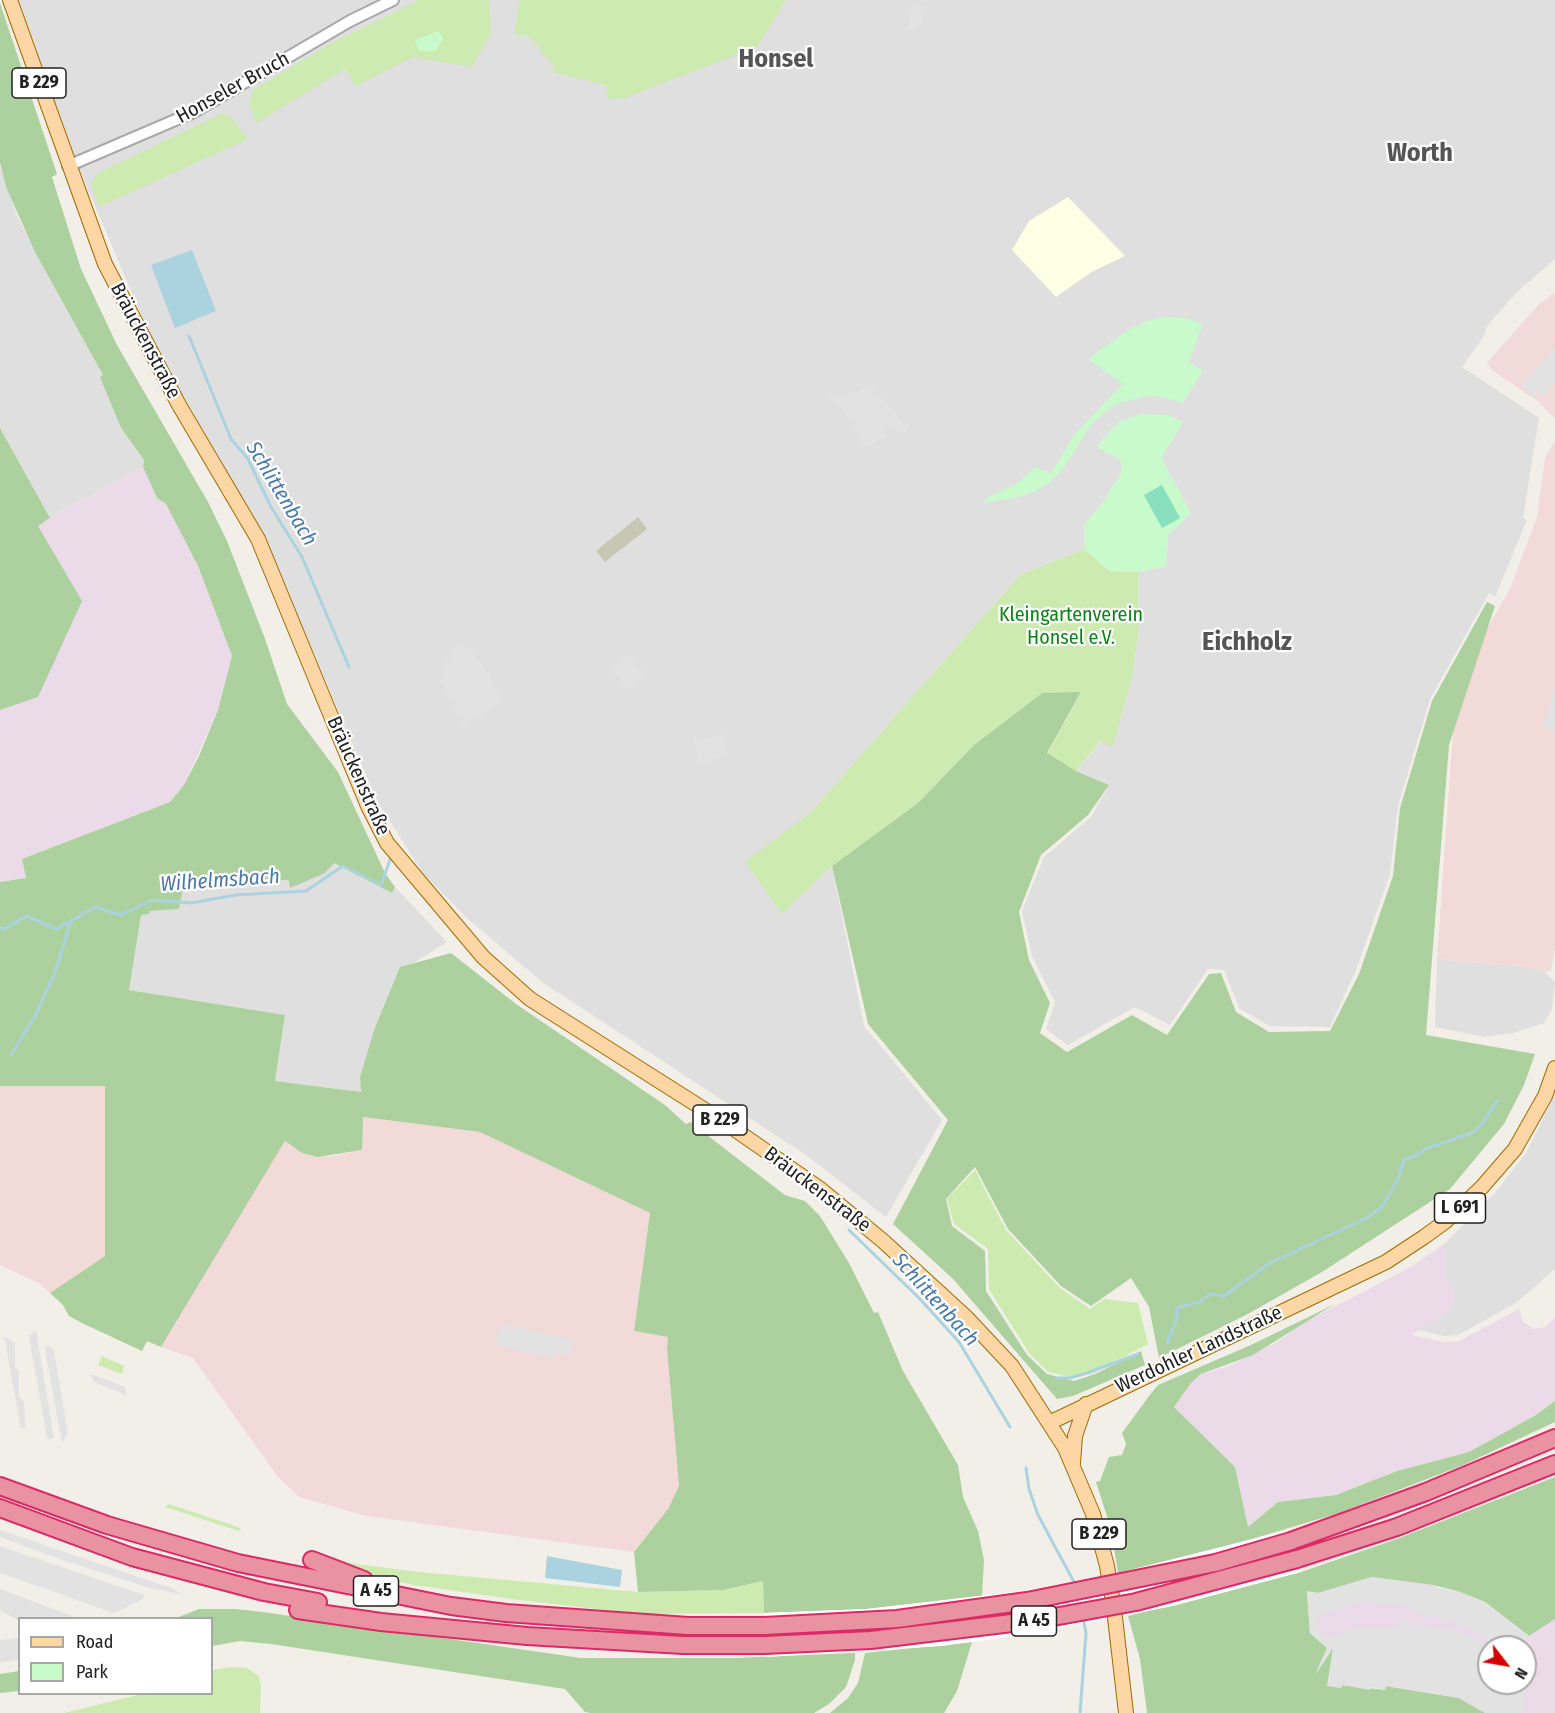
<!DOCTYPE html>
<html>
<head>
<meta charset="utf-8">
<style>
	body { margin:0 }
	#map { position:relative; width:1555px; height:1713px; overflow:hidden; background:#f2efe9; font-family:"Fira Sans Condensed",sans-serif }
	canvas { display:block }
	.legend { position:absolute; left:18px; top:1617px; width:195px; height:78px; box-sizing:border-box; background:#fff; border:2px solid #a7a7a7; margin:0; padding:8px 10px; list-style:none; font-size:18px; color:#222 }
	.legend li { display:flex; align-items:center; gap:12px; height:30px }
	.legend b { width:30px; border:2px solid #a7a7a7 }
	.north { position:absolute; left:1477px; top:1635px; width:60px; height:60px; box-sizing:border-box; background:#fff; border:2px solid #a7a7a7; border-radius:50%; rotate:121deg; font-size:16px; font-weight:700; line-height:24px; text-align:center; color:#222 }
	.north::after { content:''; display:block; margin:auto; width:21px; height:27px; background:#d40000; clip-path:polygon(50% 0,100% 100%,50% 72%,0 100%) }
</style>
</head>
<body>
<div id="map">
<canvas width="1555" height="1713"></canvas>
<ul class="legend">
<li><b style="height:8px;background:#fcd6a4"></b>Road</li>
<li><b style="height:16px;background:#c8facc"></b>Park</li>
</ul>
<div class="north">N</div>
</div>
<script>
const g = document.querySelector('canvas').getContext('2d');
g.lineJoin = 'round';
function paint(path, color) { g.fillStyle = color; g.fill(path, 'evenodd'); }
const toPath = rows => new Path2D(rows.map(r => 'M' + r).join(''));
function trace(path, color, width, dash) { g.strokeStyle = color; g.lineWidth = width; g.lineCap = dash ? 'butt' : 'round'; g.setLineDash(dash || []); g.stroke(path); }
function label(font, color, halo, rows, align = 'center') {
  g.font = font + ' "Fira Sans Condensed",sans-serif'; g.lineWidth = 4.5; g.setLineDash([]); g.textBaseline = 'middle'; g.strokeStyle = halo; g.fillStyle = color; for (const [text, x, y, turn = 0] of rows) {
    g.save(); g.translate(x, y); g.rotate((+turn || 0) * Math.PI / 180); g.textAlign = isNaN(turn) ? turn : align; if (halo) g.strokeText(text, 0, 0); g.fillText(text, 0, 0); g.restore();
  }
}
paint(toPath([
	[15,0,1555,0,1555,259,1517,292,1487,326,1484,336,1462,367,1539,418,1523,518,1527,520,1495,597,1489,593,1430,699,1398,806,1390,874,1356,970,1330,1027,1269,1026,1239,1008,1224,970,1208,969,1170,1025,1135,1007,1068,1045,1046,1029,1055,1002,1032,956,1022,911,1044,857,1091,817,1109,785,1076,771,1101,741,1113,746,1132,677,1139,631,1138,572,1166,566,1168,535,1191,513,1161,458,1183,422,1172,417,1142,414,1119,422,1097,446,1121,460,1122,473,1104,501,1084,525,1085,549,1020,575,810,813,746,862,782,914,832,866,864,1026,942,1120,886,1217,806,1155,542,982,467,918,423,873,377,801,261,530,154,345,84,180],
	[0,166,17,216,103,375,121,428,144,460,143,467,50,518,0,428],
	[334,863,392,893,395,887,447,942,412,964,400,968,374,1030,360,1077,361,1092,275,1081,285,1015,129,990,141,915,150,911,185,873,218,884,290,880,290,888],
	[1437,959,1528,967,1545,972,1555,982,1552,1009,1544,1023,1513,1033,1484,1037,1435,1027],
	[1555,1094,1555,1269,1516,1303,1458,1335,1444,1336,1419,1330,1446,1315,1453,1288,1445,1279,1445,1243,1495,1193,1526,1153]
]), '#e0dfdf');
paint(toPath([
	[1555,292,1555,419,1539,402,1493,371,1487,363,1539,304],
	[1555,441,1555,949,1551,970,1545,972,1528,967,1437,959,1453,732,1485,632,1510,589,1537,517,1545,458],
	[105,1085,105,1256,50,1293,40,1284,0,1265,0,1086],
	[362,1117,480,1132,650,1213,634,1331,668,1337,667,1349,679,1486,668,1509,634,1552,366,1516,299,1497,278,1477,193,1358,161,1347,285,1141,302,1153,329,1157,362,1150]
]), '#f2dad9');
paint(toPath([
	[143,467,157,498,166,504,198,566,232,656,218,710,184,785,170,802,22,859,26,878,0,882,0,710,38,696,38,525],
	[1445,1243,1445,1279,1453,1288,1456,1296,1453,1305,1446,1315,1411,1335,1444,1342,1459,1341,1519,1309,1523,1322,1534,1329,1545,1327,1555,1317,1555,1401,1536,1415,1469,1452,1397,1471,1336,1495,1278,1502,1248,1528,1235,1467,1174,1407,1191,1383,1202,1374,1229,1366,1277,1342,1303,1323,1411,1267],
	[1372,1577,1433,1585,1529,1636,1555,1619,1555,1713,1485,1713,1332,1648,1310,1633,1319,1593],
	[1489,1647,1525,1647,1525,1683,1489,1683]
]), '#ebdbe8');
paint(toPath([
	[1068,197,1125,256,1093,271,1056,297,1012,250,1029,221]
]), '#ffffe5');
paint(toPath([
	[638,517,647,529,605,562,596,551]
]), '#c7c7b4');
paint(toPath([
	[419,0,489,0,491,33,472,67,413,57,356,86,345,69,256,123,249,103,253,90,330,44],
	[520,0,786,0,757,47,622,99,608,99,607,85,554,73,553,65,529,36,514,34],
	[223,113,232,118,248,139,99,207,91,183,98,173],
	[1085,549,1109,571,1138,572,1139,631,1132,677,1113,747,1100,741,1076,771,1047,754,1081,693,1042,693,974,745,918,803,832,866,782,914,745,862,810,813,1020,575],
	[975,1170,1006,1230,1059,1287,1090,1309,1104,1299,1138,1303,1148,1344,1094,1373,1074,1378,1048,1372,1029,1353,989,1289,988,1249,954,1224,947,1199],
	[102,1356,124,1366,122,1374,98,1365],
	[169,1504,238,1527,241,1529,239,1531,165,1507],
	[310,1550,355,1564,419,1572,638,1592,723,1590,763,1581,764,1613,640,1614,519,1600,414,1585,355,1574],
	[232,1667,247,1668,259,1676,261,1686,260,1713,64,1713,142,1694,212,1694,212,1670]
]), '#cdebb0');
paint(toPath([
	[0,3,57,174,52,177,81,269,117,345,208,502,227,541,264,636,287,704,338,772,385,873,395,887,392,893,334,863,325,873,290,888,289,880,218,884,186,873,179,909,150,911,149,914,141,915,129,990,285,1015,275,1081,361,1092,360,1077,374,1030,400,967,451,953,516,1004,665,1105,686,1124,690,1122,785,1195,805,1201,820,1216,849,1263,874,1313,878,1312,903,1371,958,1465,963,1497,978,1531,984,1560,982,1596,867,1609,764,1613,763,1581,723,1590,638,1592,634,1552,668,1509,679,1486,667,1349,668,1337,634,1331,650,1213,480,1132,363,1117,362,1150,318,1157,302,1153,285,1141,161,1347,147,1341,142,1351,84,1324,69,1316,63,1305,50,1293,105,1256,105,1086,0,1086,0,882,26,878,22,859,170,802,184,785,199,756,218,710,232,656,198,566,166,504,157,498,143,467,144,460,121,428,100,377,103,375,35,252,6,187,0,163],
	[0,428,50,518,38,526,82,601,38,697,0,710],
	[1487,602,1495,606,1449,745,1426,1035,1535,1054,1524,1085,1504,1124,1450,1189,1322,1272,1246,1315,1159,1358,1149,1307,1131,1278,1091,1306,1061,1286,1008,1229,975,1167,946,1199,952,1226,985,1251,986,1291,1027,1355,1047,1374,1074,1381,1095,1374,1141,1351,1145,1365,1073,1396,1057,1399,953,1279,893,1224,948,1120,868,1024,832,866,918,803,974,745,1042,693,1081,692,1047,753,1076,771,1109,785,1088,815,1041,855,1019,912,1029,960,1050,1003,1040,1033,1067,1052,1132,1015,1167,1035,1209,974,1221,973,1236,1012,1269,1032,1330,1031,1359,974,1393,876,1400,808,1432,701],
	[1335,1304,1253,1355,1201,1374,1191,1383,1174,1407,1235,1467,1248,1527,1278,1502,1336,1495,1397,1471,1469,1452,1536,1415,1555,1401,1555,1422,1461,1466,1339,1513,1215,1550,1118,1573,1111,1529,1096,1482,1100,1481,1109,1457,1122,1455,1126,1444,1122,1433,1149,1396,1158,1385,1251,1345],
	[1555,1477,1555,1619,1529,1636,1485,1602,1457,1591,1433,1585,1372,1577,1318,1593,1307,1592,1310,1633,1327,1648,1316,1673,1334,1646,1341,1688,1342,1685,1385,1690,1386,1686,1459,1698,1485,1713,1147,1713,1140,1659,1128,1616,1301,1572,1397,1539],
	[199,1609,235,1609,263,1612,581,1658,735,1658,855,1653,855,1660,846,1687,829,1704,814,1713,591,1713,585,1712,565,1689,271,1644,240,1641,212,1646,212,1618,176,1618],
	[972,1642,957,1691,944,1713,830,1713,848,1698,858,1683,865,1653],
	[19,1671,19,1691,0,1693,0,1674]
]), '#add19e');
paint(toPath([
	[439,31,443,39,436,51,419,51,415,40],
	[1166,317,1184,318,1203,324,1189,362,1203,371,1183,403,1163,397,1147,396,1116,404,1092,423,1063,469,1048,484,1024,496,983,503,988,497,1017,484,1035,467,1051,473,1074,435,1123,384,1088,359,1130,329,1147,321],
	[1142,414,1167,415,1183,422,1161,458,1191,513,1168,535,1166,566,1138,572,1109,571,1085,549,1084,525,1104,501,1121,473,1121,460,1097,447,1119,422]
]), '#c8facc');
paint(toPath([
	[1162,485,1180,518,1162,528,1144,495]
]), '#88e0be');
paint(toPath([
	[913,4,925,7,925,10,918,29,906,29],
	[1555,347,1555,384,1544,396,1539,392,1533,398,1521,385],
	[871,386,903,423,910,424,904,433,890,427,886,430,887,436,865,447,841,407,834,404,829,396,847,396],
	[462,645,465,651,472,647,503,702,463,725,439,681,444,678,442,664,450,658,447,653],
	[629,654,644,673,628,690,611,670],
	[1555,688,1555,730,1542,729],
	[724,734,729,756,699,763,694,741],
	[506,1322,512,1326,509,1331,511,1333,515,1326,572,1340,571,1356,555,1352,553,1359,495,1344,497,1335],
	[36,1330,54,1438,50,1439,47,1438,29,1336],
	[4,1336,15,1343,15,1367,19,1372,19,1396,24,1402,25,1428,21,1429],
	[47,1345,54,1350,68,1433,62,1443,45,1349],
	[91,1374,125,1387,127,1396,93,1381],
	[0,1530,171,1588,184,1595,150,1588,62,1560,0,1537],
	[0,1546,144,1595,143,1599,114,1613,0,1573],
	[1372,1577,1457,1591,1485,1602,1529,1636,1514,1647,1496,1647,1475,1632,1442,1617,1419,1614,1405,1605,1364,1601,1320,1615,1317,1623,1323,1636,1331,1638,1347,1631,1362,1628,1397,1628,1398,1622,1452,1630,1474,1637,1490,1647,1489,1683,1525,1683,1525,1675,1529,1676,1522,1713,1485,1713,1459,1698,1386,1686,1385,1690,1371,1687,1370,1690,1342,1685,1341,1688,1327,1686,1333,1648,1316,1674,1327,1648,1310,1633,1307,1591,1319,1593],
	[0,1589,72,1616,73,1618,20,1618,19,1621,0,1610],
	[19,1638,19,1660,0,1662,0,1640]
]), '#e2e2e2');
paint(toPath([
	[192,250,216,311,175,328,151,265],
	[547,1556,622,1570,620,1587,545,1578]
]), '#aad3df');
paint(toPath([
	[1288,1530,1301,1572,1173,1606,1035,1633,942,1646,765,1657,764,1613,867,1609,1021,1591,1118,1573]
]), '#fff');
trace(toPath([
	[189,336,231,439,248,459,271,507,302,557,349,667],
	[0,928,5,929,26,916,57,929,95,907,121,915,152,900,191,903,236,895,306,891,343,866,381,885,391,857],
	[11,1055,35,1016,56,970,71,920],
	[849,1230,920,1299,959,1342,1010,1427],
	[1167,1343,1177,1319,1177,1308,1199,1302,1211,1294,1224,1296,1270,1263,1367,1218,1382,1207,1398,1179,1404,1160,1421,1153,1425,1149,1472,1133,1483,1123,1497,1101],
	[1056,1378,1070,1378,1087,1373,1138,1354],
	[1026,1468,1029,1489,1038,1515,1075,1584],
	[1080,1713,1086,1633,1083,1617]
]), '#aad3df', 3);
const minor = toPath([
	[68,166,194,112,350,21,393,0]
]);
const major = toPath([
	[10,0,105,264,179,405,258,539,368,806,387,843,483,957,530,999,727,1124,819,1188,883,1241,967,1318,1012,1366,1065,1448,1093,1514,1107,1566,1114,1609,1126,1713],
	[1049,1423,1386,1262,1424,1237,1446,1221,1482,1187,1515,1149,1545,1096,1555,1068],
	[1073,1463,1075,1436,1086,1404]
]);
const highway = toPath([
	[0,1486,107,1525,238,1563,451,1606,506,1613,688,1626,764,1626],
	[0,1508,132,1557,264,1592,318,1602],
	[1291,1541,1426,1492,1555,1438],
	[1297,1559,1397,1527,1555,1464],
	[312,1560,364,1580],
	[298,1610,381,1622,527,1636,683,1645,765,1645]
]);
trace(minor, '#a9a9a9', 14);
trace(major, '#a06b00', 16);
trace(highway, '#dc2a67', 20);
trace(minor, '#fff', 10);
trace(major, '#fcd6a4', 14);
trace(highway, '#e892a2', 16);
const highwayBridge = toPath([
	[764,1626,897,1619,1027,1601,1215,1563,1291,1541],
	[765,1645,871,1640,1037,1620,1136,1602,1297,1559]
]);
trace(highwayBridge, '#dc2a67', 20, []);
trace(highwayBridge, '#e892a2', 16);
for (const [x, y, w] of [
	[39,83,54],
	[720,1120,54],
	[1460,1208,51],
	[1099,1534,54],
	[376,1591,45],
	[1034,1621,45]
]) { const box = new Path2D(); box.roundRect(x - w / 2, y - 15, w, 30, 4.5); g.fillStyle = '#fff'; g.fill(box); trace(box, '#222', 1.5); }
label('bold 18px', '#222', null, [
	["B 229",39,83],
	["B 229",720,1120],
	["L 691",1460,1208],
	["B 229",1099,1534],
	["A 45",376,1591],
	["A 45",1034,1621]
]);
label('20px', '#222', '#fff', [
	["Honseler Bruch",233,88,-29],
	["Bräuckenstraße",145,341,62],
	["Bräuckenstraße",358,776,66],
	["Bräuckenstraße",817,1190,37],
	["Werdohler Landstraße",1199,1350,-25]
]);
label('20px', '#0c8416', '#fff', [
	["Kleingartenverein",1071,615],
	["Honsel e.V.",1071,638]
]);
label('italic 21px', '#4a7aab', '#fff', [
	["Schlittenbach",281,494,59],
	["Wilhelmsbach",220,881,-4],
	["Schlittenbach",935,1300,48]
]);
label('bold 26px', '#555', '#fff', [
	["Honsel",776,60],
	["Worth",1420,154],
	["Eichholz",1247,643]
]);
</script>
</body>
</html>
